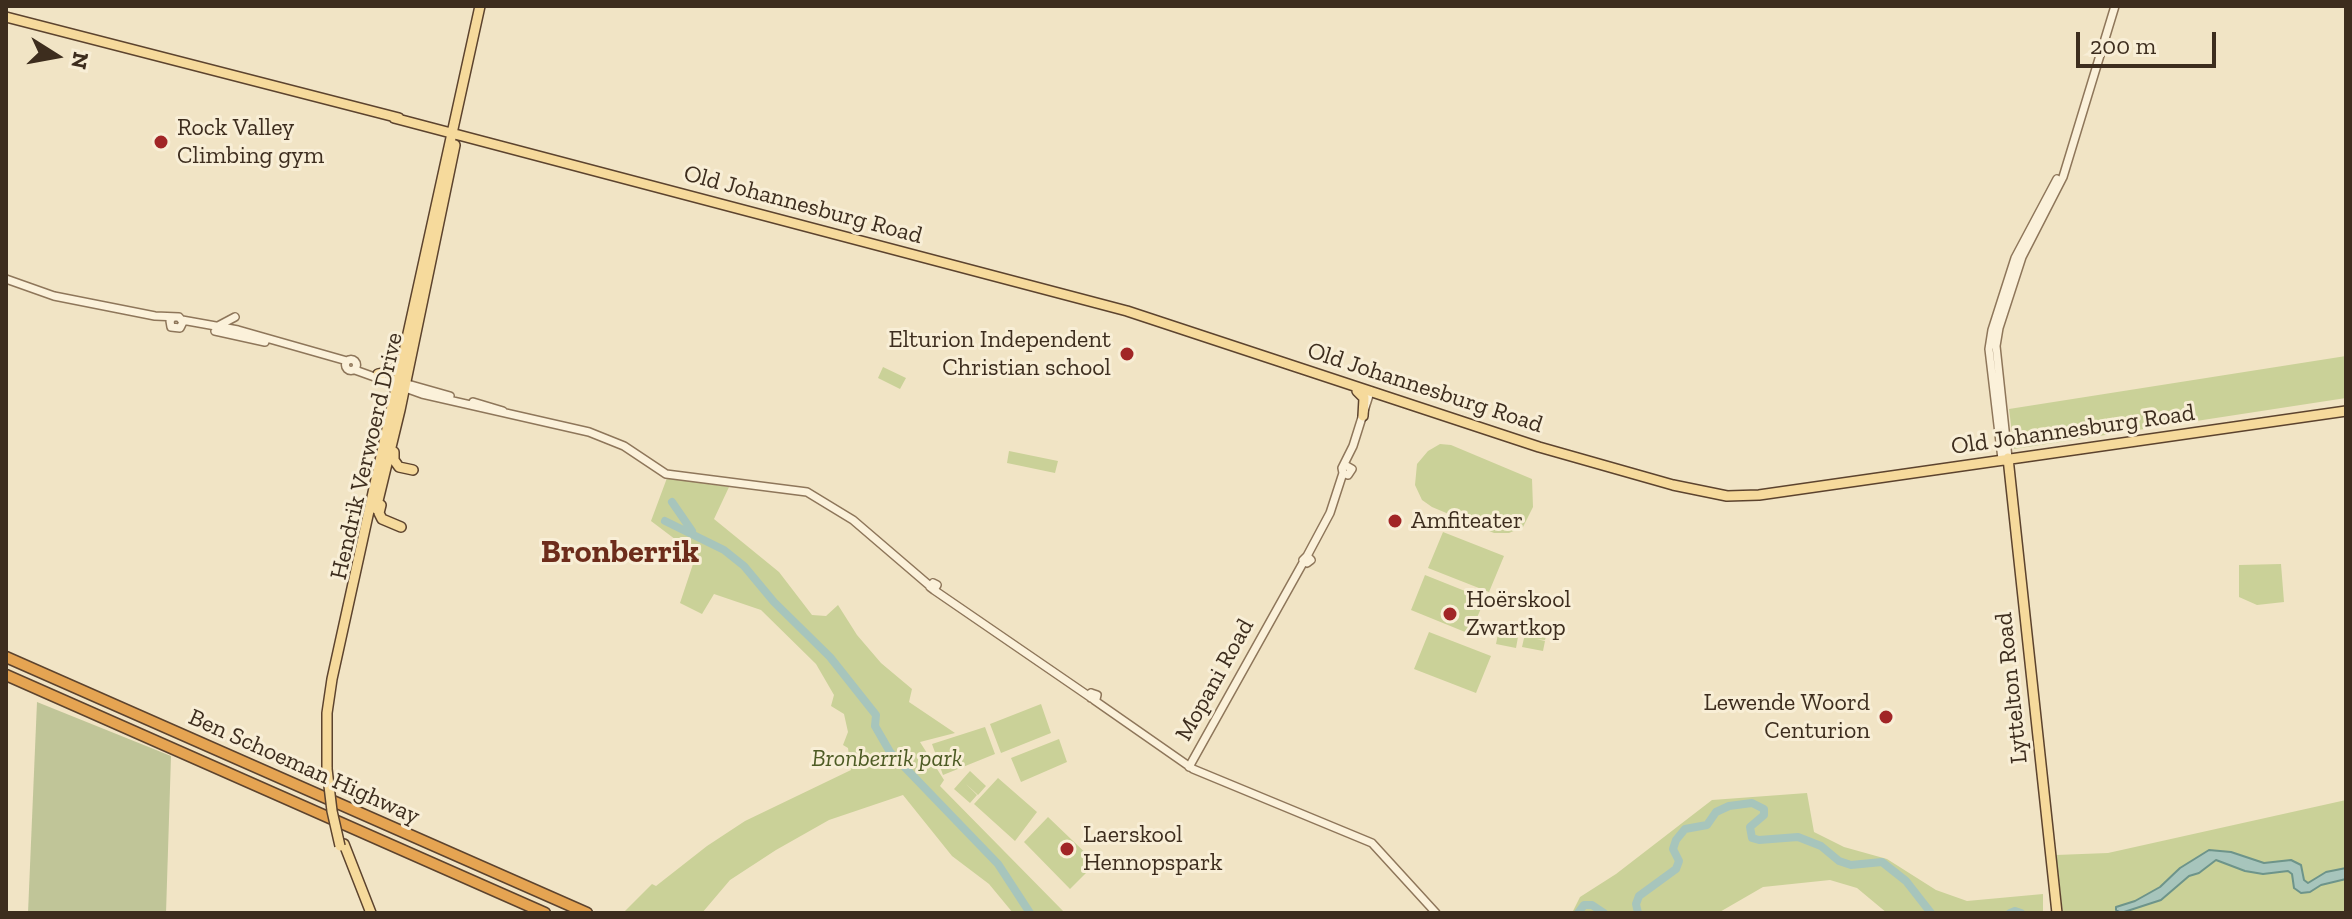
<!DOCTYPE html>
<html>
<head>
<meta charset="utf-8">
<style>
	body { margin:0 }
	#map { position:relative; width:2352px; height:919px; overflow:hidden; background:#f1e4c5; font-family:"Zilla Slab",serif }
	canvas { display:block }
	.frame { position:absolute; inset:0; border:8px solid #3d2d1e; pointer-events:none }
	.north { position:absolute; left:16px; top:16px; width:80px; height:80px; -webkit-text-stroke:6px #f8eed6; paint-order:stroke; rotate:101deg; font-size:22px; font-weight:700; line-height:32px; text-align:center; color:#3d2d1e }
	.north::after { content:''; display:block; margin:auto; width:28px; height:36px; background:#3d2d1e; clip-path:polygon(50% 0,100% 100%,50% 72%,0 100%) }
	.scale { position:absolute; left:2076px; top:32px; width:140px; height:36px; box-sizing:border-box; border:4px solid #3d2d1e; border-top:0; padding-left:10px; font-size:24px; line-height:28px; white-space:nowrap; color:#3d2d1e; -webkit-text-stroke:6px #f8eed6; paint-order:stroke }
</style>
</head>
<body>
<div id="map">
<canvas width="2352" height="919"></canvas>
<div class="frame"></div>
<div class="north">N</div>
<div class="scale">200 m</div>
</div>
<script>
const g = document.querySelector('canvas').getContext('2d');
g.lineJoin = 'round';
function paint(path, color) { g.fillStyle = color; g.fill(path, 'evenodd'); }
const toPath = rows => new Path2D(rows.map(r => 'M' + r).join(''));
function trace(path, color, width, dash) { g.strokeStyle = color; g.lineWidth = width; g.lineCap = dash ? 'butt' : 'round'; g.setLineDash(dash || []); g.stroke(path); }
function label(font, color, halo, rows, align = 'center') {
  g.font = font + ' "Zilla Slab",serif'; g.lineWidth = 6; g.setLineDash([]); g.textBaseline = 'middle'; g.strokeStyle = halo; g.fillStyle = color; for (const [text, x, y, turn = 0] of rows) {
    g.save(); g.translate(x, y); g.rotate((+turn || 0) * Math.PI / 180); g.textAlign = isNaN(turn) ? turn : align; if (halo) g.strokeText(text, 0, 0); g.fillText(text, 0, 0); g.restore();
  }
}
paint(toPath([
	[2346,356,2346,398,2014,449,2009,409],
	[883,367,906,378,900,389,878,378],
	[1440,444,1451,445,1532,479,1533,507,1523,527,1509,533,1494,533,1432,507,1422,500,1415,485,1417,464,1428,451],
	[1009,451,1058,461,1055,473,1007,463],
	[667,478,729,487,714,519,779,572,812,615,826,616,838,605,857,635,881,663,912,689,909,702,955,733,920,742,944,780,940,786,1065,913,1013,913,989,884,952,856,903,795,829,820,776,850,730,880,702,913,623,913,652,884,656,886,707,846,745,821,851,770,848,748,843,745,848,732,844,714,831,706,834,695,816,664,761,610,714,594,702,614,680,603,696,555,651,521],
	[1443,532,1504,556,1489,592,1428,568],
	[2281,564,2284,602,2257,605,2239,597,2239,565],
	[1425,575,1485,599,1470,634,1411,610],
	[1500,623,1520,626,1516,648,1496,644,1498,634,1513,637,1498,633],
	[1527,625,1548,629,1545,640,1536,639,1545,641,1543,651,1522,647],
	[1429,632,1491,656,1476,693,1414,669],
	[1041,704,1051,733,1001,753,990,724],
	[985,727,995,754,943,775,932,744],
	[1059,739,1067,762,1021,782,1011,758],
	[970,771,986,786,978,795,966,784,977,795,970,803,954,789],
	[998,778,1037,812,1015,841,974,804],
	[1807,793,1814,832,1844,847,1887,859,1936,890,1967,901,2043,894,2043,913,1887,913,1857,888,1830,880,1763,887,1718,913,1572,913,1580,897,1616,874,1712,800],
	[2346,800,2346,913,2063,913,2056,855,2108,853],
	[1048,817,1096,863,1070,889,1024,842]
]), '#cad198');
paint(toPath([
	[37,702,171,756,166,913,28,913]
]), '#c0c598');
const water = toPath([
	[2209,850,2231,852,2264,863,2291,860,2301,865,2304,880,2308,883,2326,872,2346,868,2346,879,2321,885,2310,892,2301,893,2294,888,2292,874,2288,871,2263,874,2245,871,2216,860,2199,873,2189,876,2161,900,2121,913,2116,910,2116,907,2135,901,2160,887,2180,868,2209,850]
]);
paint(water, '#a7c5bc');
trace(water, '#6d948a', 2);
trace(toPath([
	[672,502,692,531],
	[665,521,724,550,744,566,774,602,830,657,876,715,875,726,890,752,998,864,1030,913],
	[1578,913,1584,905,1592,905,1604,913],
	[1638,913,1636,904,1639,896,1676,869,1679,861,1673,849,1676,840,1685,829,1707,825,1716,812,1729,806,1752,803,1764,809,1764,815,1750,827,1752,838,1759,840,1798,837,1821,846,1839,861,1851,865,1882,862,1906,881,1931,913],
	[2010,913,2015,911,2021,913]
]), '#a7c5bc', 8);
const minor = toPath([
	[6,279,54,296,155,316,179,317,183,322,180,328,171,327,170,321,172,318],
	[182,320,238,330,347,361],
	[218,326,235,317],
	[215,331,265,342],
	'345.5 365a5.5 5.5 0 1 1 11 0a5.5 5.5 0 1 1-11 0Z',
	[355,370,422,394,589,432,624,446,666,474,807,492,853,520,930,586],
	[404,383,450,396],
	[473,402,503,411],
	[2008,458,1996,346,1999,328,2022,257,2063,177,2115,6],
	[2002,459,1989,349,1992,330,2015,258,2057,179],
	[1345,465,1352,469,1348,475,1343,473,1342,468,1353,446,1370,392],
	[1307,556,1303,560,1307,563,1311,560,1307,556,1330,513,1343,473],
	[933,583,937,585,934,590,930,587,933,583],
	[934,590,1090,697],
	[1091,693,1097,695,1096,699,1091,698,1091,693],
	[1094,700,1193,769,1372,843,1436,913],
	[1189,767,1304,561]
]);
const major = toPath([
	[6,17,399,118],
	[394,118,1127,311,1539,447,1673,485,1727,496,1759,495,2346,411],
	[378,374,392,371,402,362],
	[1357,391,1364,398,1363,416],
	[394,452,394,460,399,467,413,470],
	[2008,458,2057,913],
	[381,505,379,513,382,519,401,527],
	[376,509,400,410,455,145],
	[327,769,327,713,332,679,480,6],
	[344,844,371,913]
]);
const highway = toPath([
	[6,657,587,913],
	[6,675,545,913]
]);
trace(minor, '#8e765a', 10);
trace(major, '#5c432e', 12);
trace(highway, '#5c432e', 13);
trace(minor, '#fbf1da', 7);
trace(major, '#f6da9c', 9);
trace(highway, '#e5a452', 10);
const majorBridge = toPath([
	[327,769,332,811,340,846]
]);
trace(majorBridge, '#5c432e', 12, []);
trace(majorBridge, '#f6da9c', 9);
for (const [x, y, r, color] of [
	[161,142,8,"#a12526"],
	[1127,354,8,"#a12526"],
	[1395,521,8,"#a12526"],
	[1450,614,8,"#a12526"],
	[1886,717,8,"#a12526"],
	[1067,849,8,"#a12526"]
]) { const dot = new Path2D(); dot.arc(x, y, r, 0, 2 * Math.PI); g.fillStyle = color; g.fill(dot); trace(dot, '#f8eed6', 3); }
label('24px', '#3d2d1e', '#f8eed6', [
	["Rock Valley",177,128],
	["Climbing gym",177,156],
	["Elturion Independent",1111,340,"right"],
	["Christian school",1111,368,"right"],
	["Amfiteater",1411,521],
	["Hoërskool",1466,600],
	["Zwartkop",1466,628],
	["Lewende Woord",1870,703,"right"],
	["Centurion",1870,731,"right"],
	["Laerskool",1083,835],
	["Hennopspark",1083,863]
], 'left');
label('24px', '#3d2d1e', '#f8eed6', [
	["Old Johannesburg Road",803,205,15],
	["Old Johannesburg Road",1425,388,18],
	["Old Johannesburg Road",2073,430,-8],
	["Hendrik Verwoerd Drive",367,456,-77],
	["Mopani Road",1215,680,-61],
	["Lyttelton Road",2012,688,-96],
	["Ben Schoeman Highway",304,767,24]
]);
label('italic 24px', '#4d5b24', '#f8eed6', [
	["Bronberrik park",887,759]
]);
label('bold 32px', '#6d2c1b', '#f8eed6', [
	["Bronberrik",620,553]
]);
</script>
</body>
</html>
